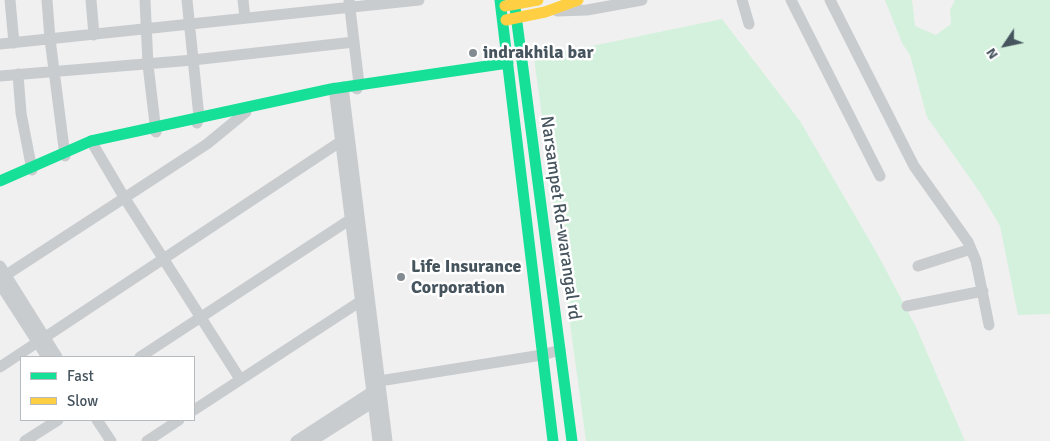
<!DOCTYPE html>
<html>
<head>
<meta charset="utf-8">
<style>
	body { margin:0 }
	#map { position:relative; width:1050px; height:441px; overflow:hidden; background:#f1f0f0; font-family:Signika,sans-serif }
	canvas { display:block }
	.legend { position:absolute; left:20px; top:356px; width:175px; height:65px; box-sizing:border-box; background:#fff; border:1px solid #b5bbbf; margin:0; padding:6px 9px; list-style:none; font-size:15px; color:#46545e }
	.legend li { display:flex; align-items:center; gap:10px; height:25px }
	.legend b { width:25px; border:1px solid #b5bbbf }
	.north { position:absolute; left:980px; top:20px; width:50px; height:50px; -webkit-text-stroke:4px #fff; paint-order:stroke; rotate:236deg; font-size:14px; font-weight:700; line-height:20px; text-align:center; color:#46545e }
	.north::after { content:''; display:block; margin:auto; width:18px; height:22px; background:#46545e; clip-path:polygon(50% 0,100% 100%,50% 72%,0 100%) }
</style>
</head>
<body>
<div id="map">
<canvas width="1050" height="441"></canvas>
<ul class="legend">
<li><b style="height:6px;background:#16e098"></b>Fast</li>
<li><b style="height:6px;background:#ffcf43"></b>Slow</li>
</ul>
<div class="north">N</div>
</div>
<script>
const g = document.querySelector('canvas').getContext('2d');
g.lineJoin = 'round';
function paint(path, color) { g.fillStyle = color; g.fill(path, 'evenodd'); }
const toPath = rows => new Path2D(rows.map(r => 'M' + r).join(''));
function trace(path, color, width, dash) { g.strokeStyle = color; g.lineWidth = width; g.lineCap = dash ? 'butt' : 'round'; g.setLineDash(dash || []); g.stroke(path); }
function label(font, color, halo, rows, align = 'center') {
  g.font = font + ' Signika,sans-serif'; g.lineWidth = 5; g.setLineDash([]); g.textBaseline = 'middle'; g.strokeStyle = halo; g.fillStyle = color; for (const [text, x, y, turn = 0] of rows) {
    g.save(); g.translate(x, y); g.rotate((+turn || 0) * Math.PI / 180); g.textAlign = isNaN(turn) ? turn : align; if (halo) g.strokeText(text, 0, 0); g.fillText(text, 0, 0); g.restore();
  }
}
paint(toPath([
	[885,0,912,0,915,26,936,35,951,24,950,10,955,0,1050,0,1050,314,1018,315,1000,226,981,194,927,117,910,55,902,43],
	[722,19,800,121,878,255,916,327,965,441,586,441,534,58]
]), '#d3f1dd');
trace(toPath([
	[10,0,14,43],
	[47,0,50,39,65,156],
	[91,0,94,35],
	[145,0,148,65,156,132],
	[187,0,199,117,197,123],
	[243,0,245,18],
	[349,0,359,84,357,89],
	[742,0,749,24],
	[791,0,880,176],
	[830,0,914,166,968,242,976,261,989,325],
	[557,11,587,10,642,0],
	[0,44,419,0],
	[18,74,21,113,32,170],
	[0,76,193,60,354,42],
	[343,87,387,441],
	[334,88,378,441],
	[91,141,124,197,240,379],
	[0,266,57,357],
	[918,266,971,249],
	[0,279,207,144,246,112],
	[0,284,47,357],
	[907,306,983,291],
	[140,357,354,217],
	[0,367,349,136],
	[373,382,542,355,560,350],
	[194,410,364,299],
	[97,420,111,441],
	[25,441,58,420],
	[147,441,179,420],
	[296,441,376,389],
	[312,441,378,399]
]), '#c9cccf', 11);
trace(toPath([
	[500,0,553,441],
	[514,0,572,441],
	[0,181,91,141,331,89,508,63]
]), '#16e098', 11);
trace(toPath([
	[505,6,538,0],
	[506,20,545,12,578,0]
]), '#ffcf43', 11);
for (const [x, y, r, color] of [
	[473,53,5,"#828b91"],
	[401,277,5,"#828b91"]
]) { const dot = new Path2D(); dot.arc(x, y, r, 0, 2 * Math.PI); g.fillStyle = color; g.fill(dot); trace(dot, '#fff', 2); }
label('bold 18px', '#46545e', '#fff', [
	["indrakhila bar",483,53],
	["Life Insurance",411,267],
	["Corporation",411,288]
], 'left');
label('18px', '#46545e', '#fff', [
	["Narsampet Rd-warangal rd",560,218,82]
]);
</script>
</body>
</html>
